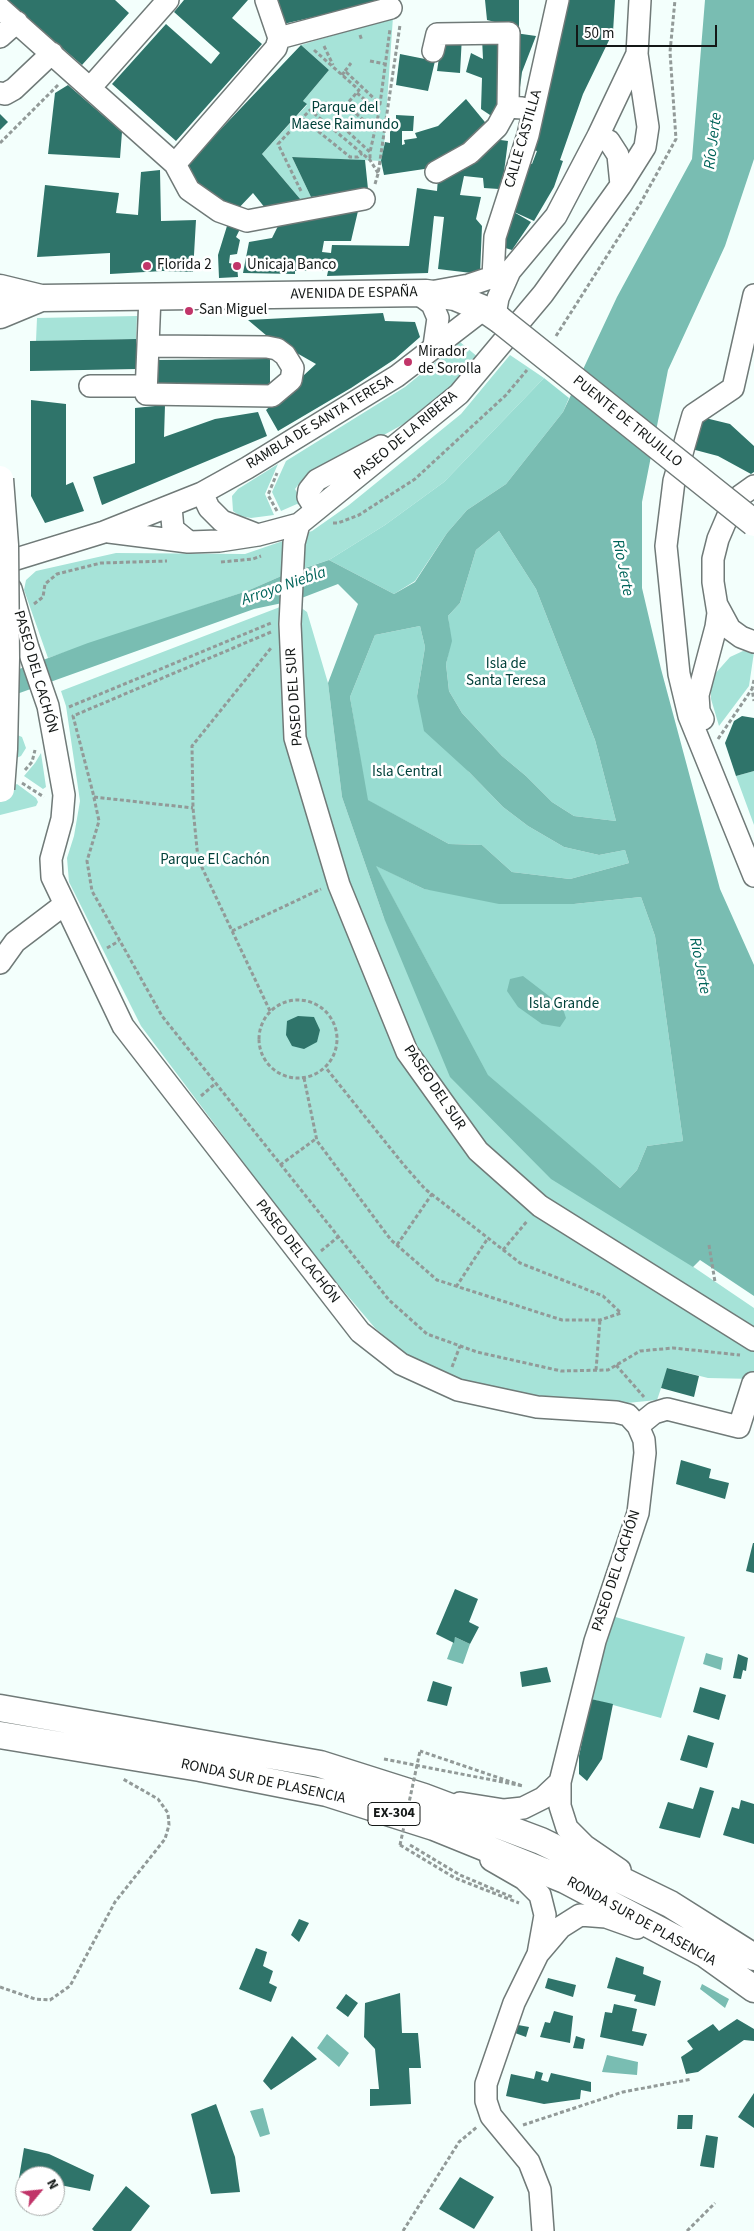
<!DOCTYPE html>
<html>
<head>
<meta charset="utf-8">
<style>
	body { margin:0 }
	#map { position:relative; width:754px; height:2231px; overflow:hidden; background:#f3fffc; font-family:"Source Sans 3",sans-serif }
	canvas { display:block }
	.north { position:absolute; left:15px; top:2166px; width:50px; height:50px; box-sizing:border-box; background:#fff; border:1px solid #a1a3a2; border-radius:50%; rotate:62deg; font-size:14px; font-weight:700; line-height:20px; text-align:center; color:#141817 }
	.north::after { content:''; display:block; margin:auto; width:18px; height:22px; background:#c13569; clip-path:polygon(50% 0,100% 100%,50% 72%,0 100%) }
	.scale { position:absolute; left:576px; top:25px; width:141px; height:22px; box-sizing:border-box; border:2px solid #141817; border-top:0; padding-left:6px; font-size:15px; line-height:18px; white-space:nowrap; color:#141817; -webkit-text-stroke:4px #fff; paint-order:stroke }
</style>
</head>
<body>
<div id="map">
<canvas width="754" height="2231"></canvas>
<div class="north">N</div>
<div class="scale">50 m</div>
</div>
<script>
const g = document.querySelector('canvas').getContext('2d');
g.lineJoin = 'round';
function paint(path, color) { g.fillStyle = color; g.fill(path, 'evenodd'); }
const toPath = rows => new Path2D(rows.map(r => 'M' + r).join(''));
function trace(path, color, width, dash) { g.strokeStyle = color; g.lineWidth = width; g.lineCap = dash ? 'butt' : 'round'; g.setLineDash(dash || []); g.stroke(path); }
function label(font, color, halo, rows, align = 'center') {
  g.font = font + ' "Source Sans 3",sans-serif'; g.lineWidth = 5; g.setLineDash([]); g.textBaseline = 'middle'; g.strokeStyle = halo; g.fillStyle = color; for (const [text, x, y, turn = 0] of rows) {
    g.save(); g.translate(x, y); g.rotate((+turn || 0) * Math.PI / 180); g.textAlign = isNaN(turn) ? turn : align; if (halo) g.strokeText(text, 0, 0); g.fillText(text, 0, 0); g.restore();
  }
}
paint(toPath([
	[393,17,383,161,292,157,311,197,301,200,262,154,307,105,303,101,329,70,301,45],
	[137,316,136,339,36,341,37,318],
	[460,342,479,358,449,390,418,416,301,481,295,489,305,507,297,504,281,511,272,492,286,461,405,387],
	[510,355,544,378,444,482,385,525,329,560,286,574,247,591,48,658,24,590,26,580,36,571,116,553,245,554,312,531,349,505,461,414],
	[278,464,265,494,274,515,251,518,240,516,233,511,232,496,238,489],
	[293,602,307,612,328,683,342,797,384,918,667,1249,754,1308,754,1379,708,1378,668,1368,657,1400,617,1404,511,1393,454,1380,413,1360,375,1328,309,1250,141,1026,69,882,67,858,74,836,80,801,66,706,61,691],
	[743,651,754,652,749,686,719,726,711,699,711,686,714,675,730,657],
	[15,734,22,737,26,748,21,756,14,759],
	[41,753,46,787,43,789,24,776,35,763],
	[754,771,754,825,736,776],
	[17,784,36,798,38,802,36,806,0,815,0,792]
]), '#a6e3d8');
paint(toPath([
	[544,378,569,398,563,412,506,484,467,510,447,533,415,581,394,594,329,560,385,525,444,482],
	[499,531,536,589,595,740,616,821,574,816,552,802,526,776,502,756,462,713,449,691,446,664,451,641,448,616,460,603,476,550],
	[420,626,425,647,417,696,469,772,503,807,528,826,564,847,599,855,625,850,629,863,570,879,512,872,482,845,449,844,367,800,350,697,375,635],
	[375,865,424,889,574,904,641,897,655,936,683,1141,647,1146,637,1170,620,1188,488,1075],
	[612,1616,685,1637,661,1718,591,1699]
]), '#98dcd1');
paint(toPath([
	[705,0,754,0,754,159,725,246,668,370,642,502,642,588,661,669,720,889,754,965,754,1296,700,1260,693,1267,551,1179,450,1077,384,918,342,797,328,683,358,604,338,584,299,599,299,570,329,560,394,594,415,582,447,533,467,510,506,484,563,412,617,297,692,159],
	[499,531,536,589,595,740,616,821,574,816,552,802,526,776,502,756,462,713,449,691,446,664,452,641,448,616,460,603,476,550],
	[420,626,425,647,417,696,424,731,469,772,503,807,528,826,564,847,599,855,625,850,629,863,570,879,512,872,482,845,449,844,368,800,350,697,375,635],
	[376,866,424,889,499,904,574,904,641,897,655,936,683,1141,647,1146,637,1170,620,1188,488,1075],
	[286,574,287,602,254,609,0,700,14,671,88,643,247,591],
	[523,976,562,1006,566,1018,560,1027,542,1024,518,1007,507,991,510,979],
	[455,1637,470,1644,463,1664,447,1659],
	[706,1653,723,1658,721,1670,703,1664],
	[702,1984,729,1999,725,2008,700,1989],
	[327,2034,349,2053,339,2067,317,2048],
	[607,2055,638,2062,637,2075,602,2072],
	[263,2108,270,2134,260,2137,250,2111]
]), '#79bdb2');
paint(toPath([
	[7,0,115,0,129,13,82,65],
	[184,0,248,0,232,18,262,44,176,141,112,84,166,24,211,64,220,53,174,12],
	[270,0,383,0,383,1,279,25],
	[485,0,519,0,519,28,487,20],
	[567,0,615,0,613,32,583,94,560,160,563,161,554,187,534,221,512,211,529,163,532,164,537,151,533,150],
	[515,33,536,36,522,72,519,95,512,94],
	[462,36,460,73,437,71,442,38],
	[482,38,501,38,500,93,496,111,493,117,481,109,482,78,466,72,471,53,483,59],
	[301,45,329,70,303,101,307,104,262,154,301,200,270,214,253,193,235,212,182,170],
	[400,54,435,61,428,91,396,85],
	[68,85,122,132,120,158,48,154,55,93],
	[466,99,489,127,431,168,384,175,381,161,385,142,390,143,390,129,396,129,396,115,414,116,413,131,402,131,402,145,405,144,404,140,417,138,415,133,438,126],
	[0,114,8,122,0,130],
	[493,139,508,141,504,172,499,189,484,188,483,178,464,176,460,195,481,197,476,219,482,226,480,274,438,269,444,217,434,216,428,273,327,276,328,271,295,271,295,274,243,273,249,242,272,238,279,224,358,211,351,241,324,241,322,252,331,253,332,245,409,246,417,188,437,191,438,178],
	[292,157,365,160,368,189,311,197],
	[160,170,161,221,196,220,193,272,163,271,110,274,110,253,37,257,45,185,119,193,116,213,138,215,141,172],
	[512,211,531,222,512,250,502,247],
	[227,226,241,227,236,237,240,240,237,254,230,255,229,263,237,265,238,277,219,278,218,255],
	[383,313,385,321,415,322,420,337,395,359,351,388,278,431,266,410,316,364,267,336,248,320],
	[136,339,137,369,30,371,30,341],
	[270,359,270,387,154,389,155,360],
	[31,400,66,404,66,485,73,482,84,511,45,523,31,496],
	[165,405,164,437,215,419,258,412,267,436,102,505,93,477,135,463,135,408],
	[693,415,730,424,754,446,754,472,751,474,718,456,684,447],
	[742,716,754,718,754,771,736,776,725,743,734,721],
	[298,1016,314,1017,320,1030,317,1042,304,1049,292,1046,286,1035,287,1021],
	[667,1368,699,1376,694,1397,661,1388],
	[681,1460,711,1469,709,1478,729,1483,725,1499,676,1484],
	[753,1543,754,1543,754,1573,746,1571],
	[455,1589,478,1599,469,1622,479,1627,470,1644,455,1637,454,1643,436,1634],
	[738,1654,748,1658,746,1671,743,1670,741,1679,733,1678],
	[547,1667,551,1682,522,1687,520,1672],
	[433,1681,452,1687,447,1706,427,1701],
	[700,1687,726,1695,719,1720,693,1712],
	[591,1699,613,1704,602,1759,587,1781,579,1774,579,1756],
	[688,1735,714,1743,707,1768,680,1760],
	[700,1787,714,1791,700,1838,659,1828,668,1802,693,1809],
	[741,1800,754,1804,754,1844,723,1835,732,1807,739,1809],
	[299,1919,309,1923,299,1942,291,1935],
	[256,1948,267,1952,263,1966,273,1971,269,1983,277,1987,271,2002,239,1989],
	[616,1957,644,1967,643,1974,661,1981,655,2006,634,2001,636,1995,607,1988],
	[548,1978,576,1985,573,1997,545,1988],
	[400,1993,402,2033,418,2033,421,2068,409,2068,411,2104,370,2106,370,2089,379,2089,375,2049,364,2037,365,2003],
	[346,1994,358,2003,348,2017,336,2008],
	[614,2004,637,2009,632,2031,647,2034,643,2046,600,2037,605,2012,612,2013],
	[554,2011,573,2016,570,2043,540,2037,545,2022,550,2023],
	[737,2019,754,2029,754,2041,744,2040,698,2072,686,2074,681,2057,693,2049,687,2041,713,2024,719,2031],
	[518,2025,529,2027,526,2037,515,2033],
	[292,2036,317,2059,271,2090,263,2081],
	[576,2036,585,2039,583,2049,573,2048],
	[536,2071,543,2073,541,2080,548,2082,551,2073,591,2082,591,2092,581,2090,580,2099,544,2104,506,2096,511,2074,534,2079],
	[754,2093,754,2128,738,2117],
	[216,2104,235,2157,240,2192,211,2194,191,2114],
	[678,2115,693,2115,692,2129,677,2129],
	[706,2135,718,2137,714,2168,700,2166],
	[24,2148,49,2154,94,2175,90,2191,55,2184,55,2176,19,2178],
	[460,2177,494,2197,474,2229,439,2209],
	[126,2186,150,2206,131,2231,94,2231,92,2229]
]), '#2f746a');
const minor = toPath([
	[0,8,175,164,189,190,219,211,247,221,364,199],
	[0,37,17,22],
	[279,38,391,8],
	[433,51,437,34,509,33,508,107],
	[90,88,168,0],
	[0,93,5,94,14,89,52,53],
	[598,136,609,141,618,155,621,185],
	[175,164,276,48,279,38,266,0],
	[436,172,470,153,497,127,508,107,522,108],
	[493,277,495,237,528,135,558,0],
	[436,291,469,285,505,273],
	[417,293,432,304,438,318,434,346],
	[754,295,733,388,693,415,674,481,666,546,679,674,689,716,754,876],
	[500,320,496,309,498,298,510,271,556,216,598,136,637,54,640,0],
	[148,346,267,347,277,349,285,355,293,368,291,380,272,396,146,394,150,296],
	[90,386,146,386],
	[202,493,209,508,222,521,258,535],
	[171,507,173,529,189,542,219,541,258,535,299,524,459,394,543,294,621,185,645,147,648,127,637,54],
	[316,510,308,497,309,490,317,480,381,446],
	[299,524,294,543,290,624,295,738,339,885,407,1052,478,1151,540,1206,754,1340],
	[109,532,188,542],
	[0,564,104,532,202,493,247,468,397,376,484,309],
	[11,589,28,648,48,706,64,795,62,819,51,859,52,877,123,1026,360,1332,401,1364,458,1390,537,1407,616,1412,628,1415,638,1426,644,1440,645,1453,638,1513,595,1641,560,1782,560,1806,567,1828,585,1846,620,1870],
	[717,605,730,629,741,637,754,642],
	[703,719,699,711,698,695,716,627,718,613,713,582,713,559,718,539,730,511,740,496,754,486],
	[0,963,15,942,65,904],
	[638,1426,654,1413,667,1409,739,1427,753,1383],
	[460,1803,504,1810,523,1808,543,1798,560,1782],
	[491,1860,524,1879,540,1895,545,1915,538,1954],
	[543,2231,540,2190,529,2162,491,2116,486,2101,486,2084,514,2003,538,1954,561,1927,580,1915,606,1917,637,1928]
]);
const major = toPath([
	[0,288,41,298,426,293,455,297,484,309,500,320],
	[0,315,41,298],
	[0,1708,320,1764,424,1797,541,1841,670,1904,754,1957],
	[0,1735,200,1768,327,1793,434,1827,565,1880,705,1954,754,1989]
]);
trace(minor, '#707a78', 24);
trace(major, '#707a78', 29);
trace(toPath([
	[360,35,362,41],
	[324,46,333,65],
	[314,50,359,90,334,119,370,152,370,160],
	[370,61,385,64],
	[345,71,351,63],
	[342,75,345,71,380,104,390,29],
	[357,93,379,112,370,152],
	[346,105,375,130],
	[303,119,350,157,358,157,362,153],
	[0,143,58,85],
	[375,184,378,174,400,25],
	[301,191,278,144,310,110,370,160,378,173],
	[556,336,640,204,676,139,670,52,675,0],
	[277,511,268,495,277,473],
	[333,523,338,523,359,515,415,479,506,395,527,370],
	[221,562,253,559,261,556],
	[34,604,43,597,45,584,57,574,101,563,167,561],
	[271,632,73,716,93,793,99,821,87,861,92,891,162,1016,389,1300,427,1334,477,1352,561,1371,608,1370,640,1351,673,1348,740,1355],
	[754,680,752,689,754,701],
	[69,707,271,623],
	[718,739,752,689],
	[25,770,32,762,35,750],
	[22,783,44,797],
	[94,797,193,808],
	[232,931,321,889],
	[107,948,119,941],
	'259 1039a39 39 0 1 1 78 0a39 39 0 1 1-78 0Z',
	[270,1011,198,859,193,808,192,746,271,648],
	[304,1078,317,1141,391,1240,437,1280,562,1320,600,1320,621,1313,603,1296,520,1263,425,1189,403,1164,326,1068],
	[201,1096,216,1083],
	[280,1165,317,1138],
	[397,1245,432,1194],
	[709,1245,715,1282],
	[503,1250,528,1220],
	[321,1251,338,1237],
	[456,1287,488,1238],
	[616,1365,644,1397],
	[452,1367,460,1346],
	[596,1370,600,1320],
	[384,1759,523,1786,420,1751],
	[400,1845,455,1878,519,1903],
	[410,1845,460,1875,512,1897],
	[0,1987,35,1999,50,2000,70,1986,115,1902,165,1839,169,1825,168,1813,158,1799,123,1779],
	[523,2125,623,2092,692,2079],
	[403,2231,459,2142,477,2127],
	[687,2231,715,2203]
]), '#929a98', 3, [4, 2.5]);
trace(minor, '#fff', 21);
trace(major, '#fff', 26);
const majorBridge = toPath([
	[500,320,754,523],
	[0,479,5,545,6,658,4,749,1,789]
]);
trace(majorBridge, '#707a78', 29, []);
trace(toPath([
	[400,1845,420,1751]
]), '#929a98', 3, [4, 2.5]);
trace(majorBridge, '#fff', 26);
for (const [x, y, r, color] of [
	[147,266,5,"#c13569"],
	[237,266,5,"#c13569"],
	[189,311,5,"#c13569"],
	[408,362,5,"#c13569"]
]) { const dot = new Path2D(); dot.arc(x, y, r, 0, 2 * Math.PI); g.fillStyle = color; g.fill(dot); trace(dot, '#fff', 2); }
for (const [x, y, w] of [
	[394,1814,52]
]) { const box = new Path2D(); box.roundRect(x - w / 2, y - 11.5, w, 23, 4); g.fillStyle = '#fff'; g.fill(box); trace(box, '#141817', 1); }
label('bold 14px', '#141817', null, [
	["EX-304",394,1814]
]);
label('15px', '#00413a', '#fff', [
	["Parque del",345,109],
	["Maese Raimundo",345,126],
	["Isla de",506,665],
	["Santa Teresa",506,682],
	["Isla Central",407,773],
	["Parque El Cachón",215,861],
	["Isla Grande",564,1005]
]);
label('15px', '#141817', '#fff', [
	["CALLE CASTILLA",524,139,-74],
	["AVENIDA DE ESPAÑA",354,294,-1],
	["PUENTE DE TRUJILLO",627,422,39],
	["RAMBLA DE SANTA TERESA",320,423,-31],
	["PASEO DE LA RIBERA",406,436,-40],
	["PASEO DEL CACHÓN",35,672,74],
	["PASEO DEL SUR",295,697,-94],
	["PASEO DEL SUR",434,1088,56],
	["PASEO DEL CACHÓN",297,1252,52],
	["PASEO DEL CACHÓN",617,1571,-72],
	["RONDA SUR DE PLASENCIA",263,1782,12],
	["RONDA SUR DE PLASENCIA",641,1922,29]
]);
label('15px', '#141817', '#fff', [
	["Florida 2",157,266],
	["Unicaja Banco",247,266],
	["San Miguel",199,311],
	["Mirador",418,353],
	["de Sorolla",418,370]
], 'left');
label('italic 16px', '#00645a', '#fff', [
	["Río Jerte",714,141,-83],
	["Río Jerte",622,568,79],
	["Arroyo Niebla",284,587,-19],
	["Río Jerte",699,966,79]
]);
</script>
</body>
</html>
